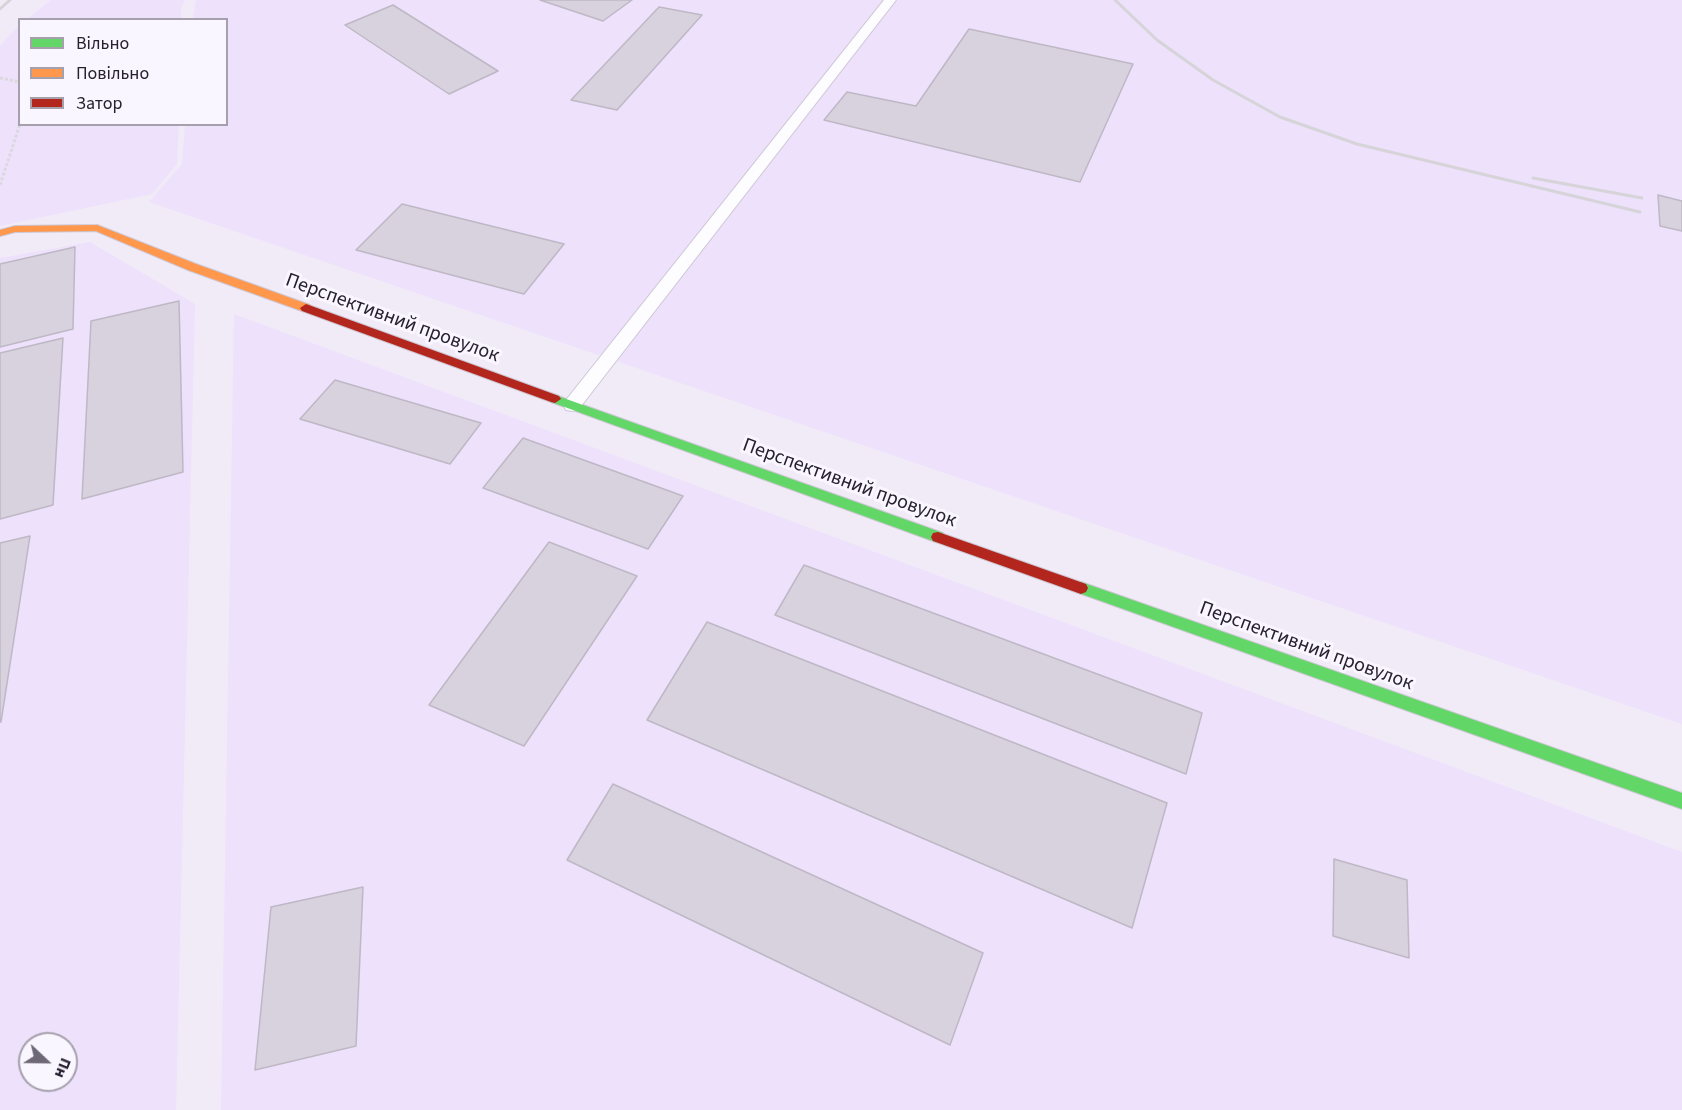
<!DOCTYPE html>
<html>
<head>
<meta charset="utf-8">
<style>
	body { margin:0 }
	#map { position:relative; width:1682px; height:1110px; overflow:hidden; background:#f1ebf8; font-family:"Source Sans 3",sans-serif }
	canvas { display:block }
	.legend { position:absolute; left:18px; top:18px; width:210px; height:108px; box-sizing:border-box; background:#faf6ff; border:2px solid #a6a0ac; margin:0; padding:8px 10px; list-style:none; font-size:18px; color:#282030 }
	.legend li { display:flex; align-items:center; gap:12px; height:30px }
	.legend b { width:30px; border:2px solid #a6a0ac }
	.north { position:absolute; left:18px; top:1032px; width:60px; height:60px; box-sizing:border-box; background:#faf6ff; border:2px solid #a6a0ac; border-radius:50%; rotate:112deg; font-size:16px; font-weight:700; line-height:24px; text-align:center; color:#282030 }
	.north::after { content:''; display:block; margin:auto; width:21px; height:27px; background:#6e6776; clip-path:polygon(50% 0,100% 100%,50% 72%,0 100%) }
</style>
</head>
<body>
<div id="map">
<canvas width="1682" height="1110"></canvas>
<ul class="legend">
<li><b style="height:8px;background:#63d668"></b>Вільно</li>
<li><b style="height:8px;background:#ff974d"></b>Повільно</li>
<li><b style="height:8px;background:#b3261e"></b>Затор</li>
</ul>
<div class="north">Пн</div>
</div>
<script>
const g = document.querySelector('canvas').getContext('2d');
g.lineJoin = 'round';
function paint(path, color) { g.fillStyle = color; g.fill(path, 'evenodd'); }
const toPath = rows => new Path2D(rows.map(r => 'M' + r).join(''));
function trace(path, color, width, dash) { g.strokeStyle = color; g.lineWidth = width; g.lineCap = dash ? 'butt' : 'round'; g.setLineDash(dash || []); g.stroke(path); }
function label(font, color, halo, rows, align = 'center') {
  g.font = font + ' "Source Sans 3",sans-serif'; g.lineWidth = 6; g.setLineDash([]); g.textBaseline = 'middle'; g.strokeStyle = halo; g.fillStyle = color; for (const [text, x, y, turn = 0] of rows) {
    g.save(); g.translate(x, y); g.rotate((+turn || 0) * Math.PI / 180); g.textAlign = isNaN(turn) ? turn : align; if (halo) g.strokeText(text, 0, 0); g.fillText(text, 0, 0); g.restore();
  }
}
paint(toPath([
	[51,0,185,0,181,8,181,19,27,19],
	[196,0,1682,0,1682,724,149,202,182,164,185,125,226,124,226,20,193,19],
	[19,25,20,124,179,125,177,164,152,194,0,226,0,46],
	[90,242,195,304,176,1110,0,1110,0,258],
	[30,1044,66,1044,66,1080,30,1080],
	[234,314,1682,852,1682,1110,221,1110]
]), '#ede1fc');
const building = toPath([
	[540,0,632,0,603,21,540,0],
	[393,5,498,71,449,94,345,25,393,5],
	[659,7,702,15,617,110,571,100,659,7],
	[969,29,1133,64,1080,182,824,120,847,92,916,106,969,29],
	[1658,195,1682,201,1682,231,1660,226,1658,195],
	[402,204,564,244,524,294,356,250,402,204],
	[75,247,73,329,0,347,0,264,75,247],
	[179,301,183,472,82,499,91,321,179,301],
	[63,338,53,505,0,519,0,353,63,338],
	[335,380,481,423,450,464,300,419,335,380],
	[523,438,683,496,648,549,483,488,523,438],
	[30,536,1,722,0,722,0,543,30,536],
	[549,542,637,576,524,746,429,705,549,542],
	[804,565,1202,713,1186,774,775,615,804,565],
	[707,622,1167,803,1132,928,647,720,707,622],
	[613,784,983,953,950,1045,567,860,613,784],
	[1334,859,1407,880,1409,958,1333,936,1334,859],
	[363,887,356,1046,255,1070,271,907,363,887]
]);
paint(building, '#d8d2df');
trace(building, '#beb8c5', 1.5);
const lane = toPath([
	[884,0,896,0,578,410,572,411,566,410,563,405,566,400,884,0]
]);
const fast = toPath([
	[555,395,943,533,945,537,943,541,938,542,933,541,551,402,549,399,555,395],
	[1081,582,1682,793,1682,809,1076,592,1074,588,1076,584,1081,582]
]);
const slow = toPath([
	[97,225,196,264,310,305,312,308,310,311,302,311,188,270,96,231,15,232,0,236,0,230,15,226,97,225]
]);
const jam = toPath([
	[306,304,559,396,561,399,555,403,551,402,302,311,300,308,306,304],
	[938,532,1086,584,1088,588,1086,592,1081,594,933,541,931,537,933,533,938,532]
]);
trace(lane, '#cdc7d4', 2);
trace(fast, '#cdc7d4', 2);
trace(slow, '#cdc7d4', 2);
trace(jam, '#cdc7d4', 2);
trace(toPath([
	[0,78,20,82],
	[0,185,20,124]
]), '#dbd9de', 3, [3, 2]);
paint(lane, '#fdfcfe');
paint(fast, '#63d668');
paint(slow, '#ff974d');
paint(jam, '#b3261e');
trace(toPath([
	[1115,0,1157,40,1213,80,1280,117,1357,144,1640,212],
	[0,9,10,0],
	[1533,178,1642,198]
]), '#d6d4d8', 3);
label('20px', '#282030', '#faf6ff', [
	["Перспективний провулок",392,319,20],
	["Перспективний провулок",849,484,20],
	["Перспективний провулок",1306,647,20]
]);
</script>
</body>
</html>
